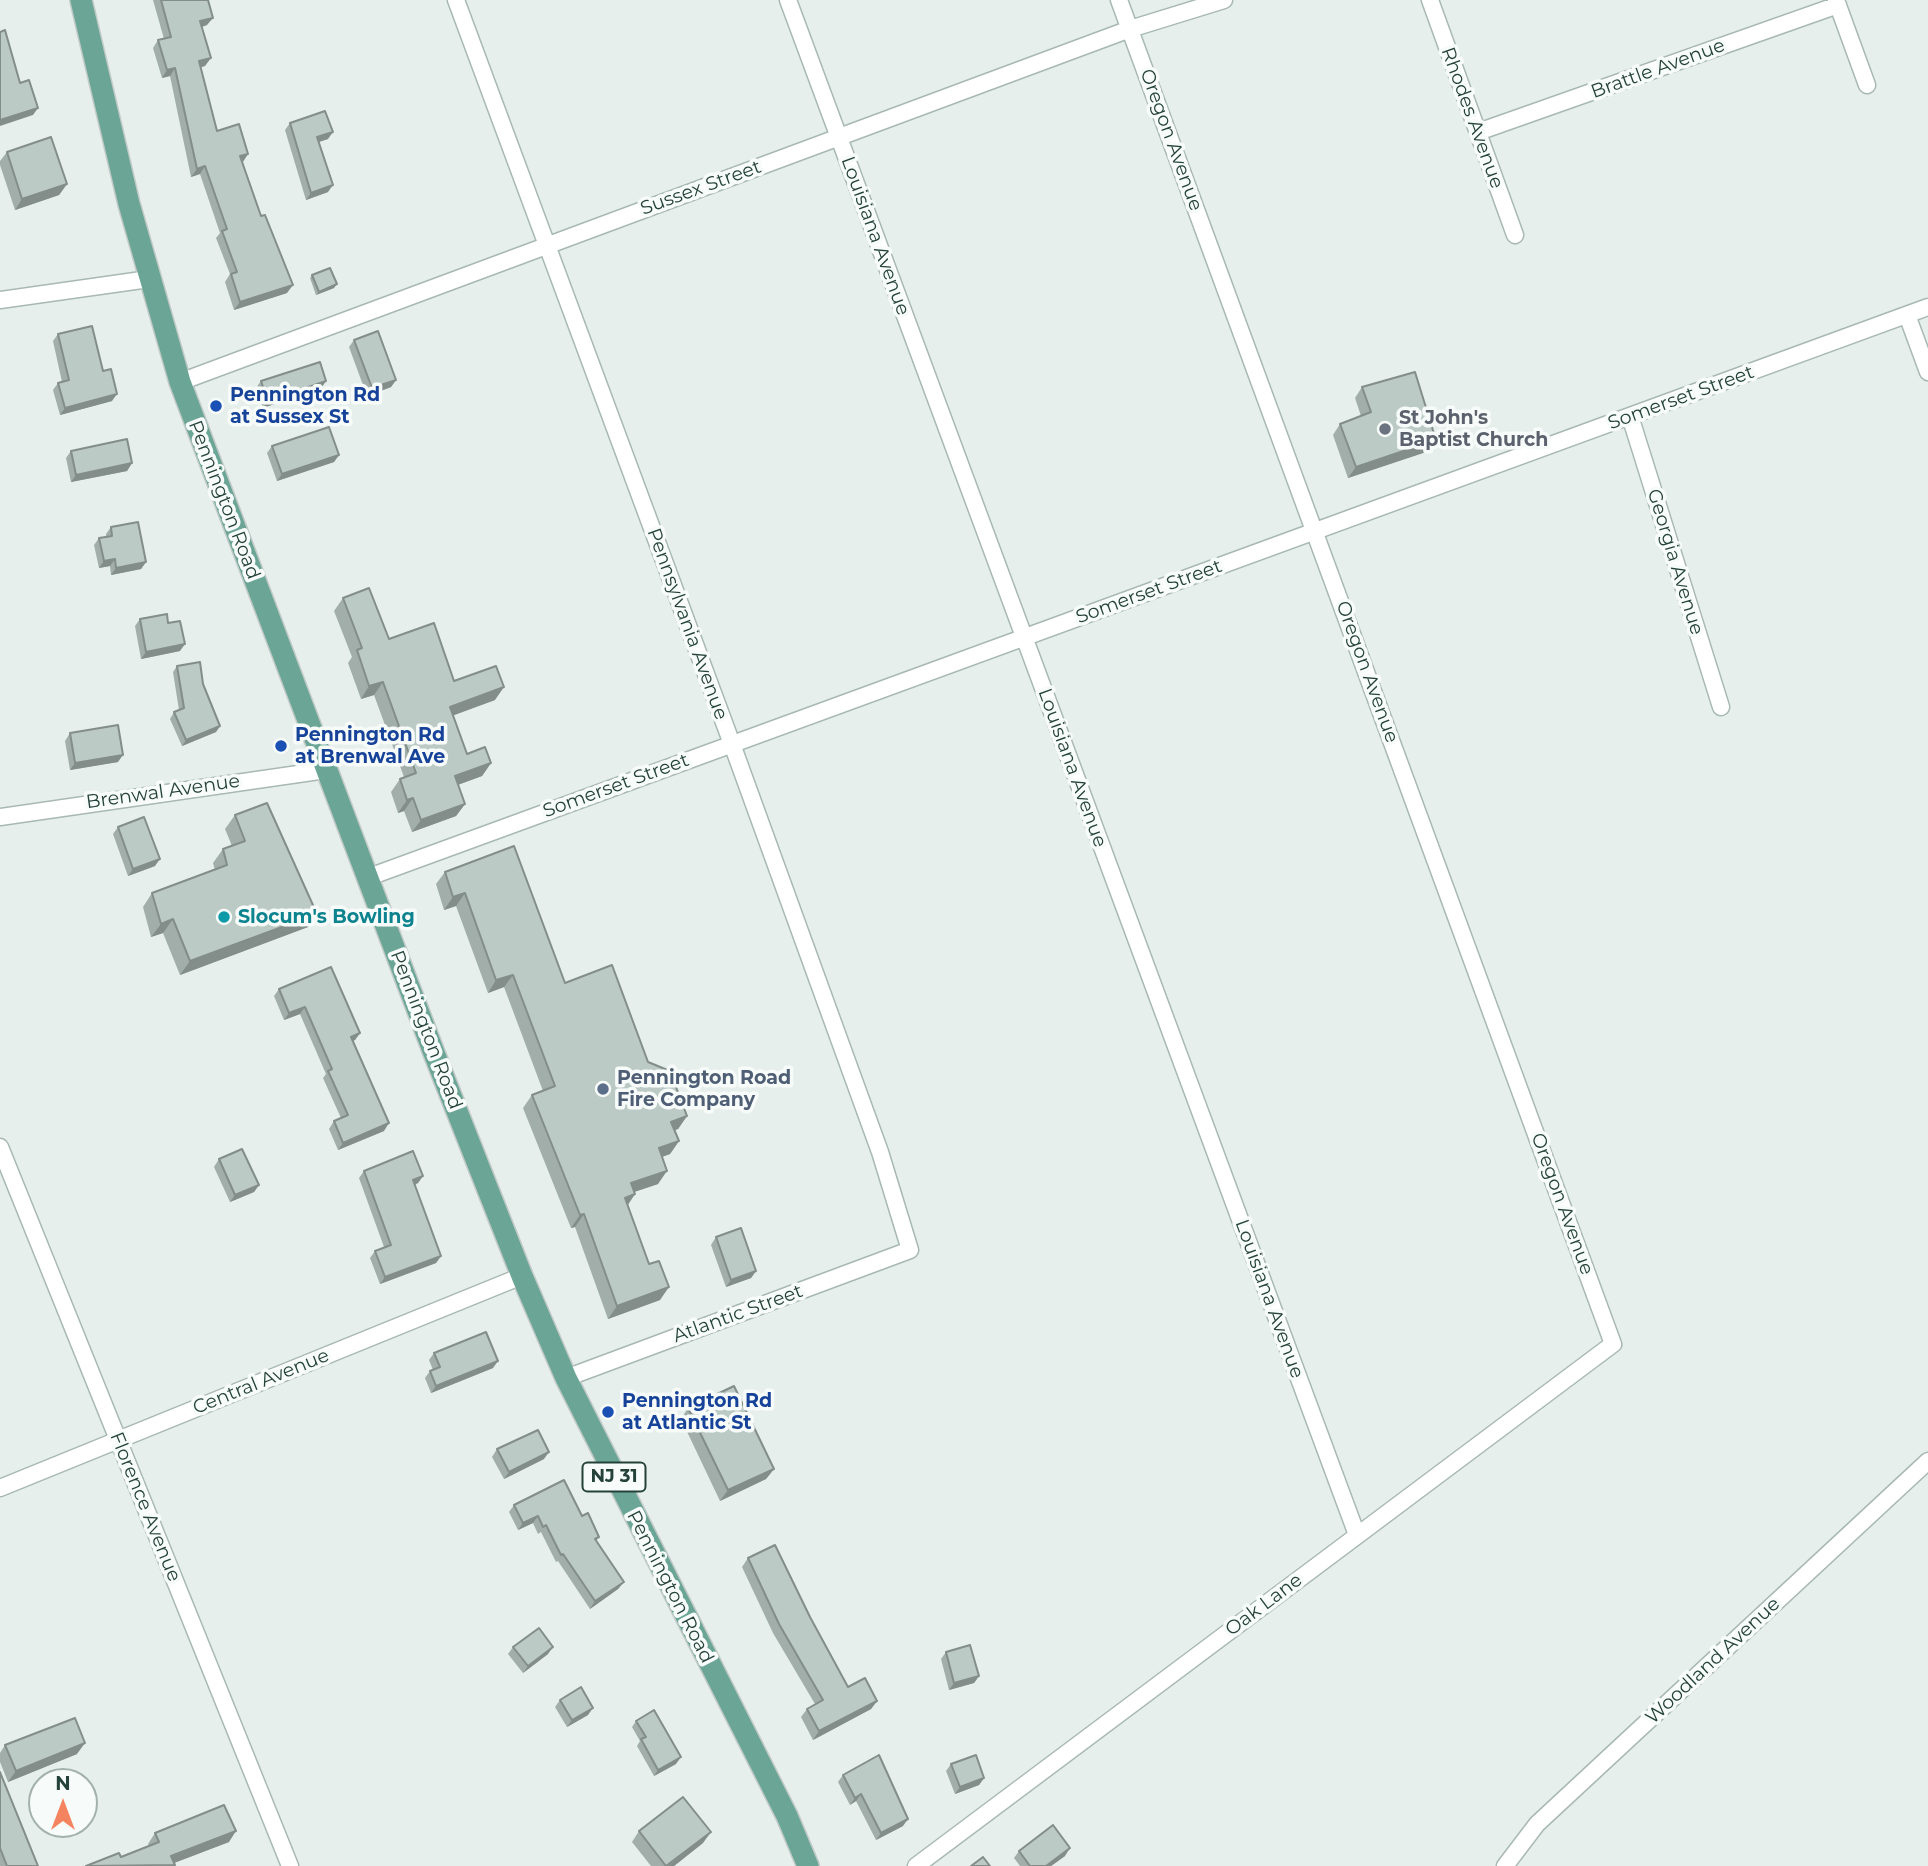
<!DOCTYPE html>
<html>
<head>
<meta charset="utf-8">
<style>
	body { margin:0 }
	#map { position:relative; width:1928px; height:1866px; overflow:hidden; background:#e6efeb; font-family:Montserrat,sans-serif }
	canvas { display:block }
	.north { position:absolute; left:28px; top:1768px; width:70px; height:70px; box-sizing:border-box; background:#f7fbf9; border:2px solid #a3b1ad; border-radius:50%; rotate:0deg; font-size:19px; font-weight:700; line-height:28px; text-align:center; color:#24423a }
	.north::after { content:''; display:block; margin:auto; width:24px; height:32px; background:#f4845f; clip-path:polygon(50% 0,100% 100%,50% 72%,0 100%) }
</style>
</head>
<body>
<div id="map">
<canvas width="1928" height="1866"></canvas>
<div class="north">N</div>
</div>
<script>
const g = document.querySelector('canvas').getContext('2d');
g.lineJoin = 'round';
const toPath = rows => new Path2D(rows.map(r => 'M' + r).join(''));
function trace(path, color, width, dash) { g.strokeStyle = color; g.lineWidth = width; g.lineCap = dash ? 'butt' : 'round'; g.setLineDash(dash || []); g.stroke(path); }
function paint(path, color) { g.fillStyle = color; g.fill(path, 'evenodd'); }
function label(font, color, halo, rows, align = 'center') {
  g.font = font + ' Montserrat,sans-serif'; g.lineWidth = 7; g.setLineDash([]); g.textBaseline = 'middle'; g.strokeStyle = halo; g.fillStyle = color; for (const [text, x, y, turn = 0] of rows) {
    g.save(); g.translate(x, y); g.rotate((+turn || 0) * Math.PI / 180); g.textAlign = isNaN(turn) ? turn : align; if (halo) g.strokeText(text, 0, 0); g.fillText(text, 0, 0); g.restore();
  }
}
const minor = toPath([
	[456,0,732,744,880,1152,910,1250,566,1378],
	[788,0,1357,1535],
	[1430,0,1515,235],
	[1836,0,1867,85],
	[1478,132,1838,5],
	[0,300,149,279],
	[1907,315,1928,372],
	[180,382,1130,29,1224,0],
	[1630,416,1721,707],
	[0,817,326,770],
	[369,877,1928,307],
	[0,1147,290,1866],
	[0,1488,522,1276],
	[916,1866,1613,1344,1119,0],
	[1505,1866,1537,1824,1928,1461]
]);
const primary = toPath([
	[81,0,129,204,180,382,434,1053,522,1276,566,1378,787,1816,808,1866]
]);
trace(minor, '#a8b8b2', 19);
trace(primary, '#c2cac8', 24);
trace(minor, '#fff', 16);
trace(primary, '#6aa596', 21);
paint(toPath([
	[153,0,208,0,207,25,202,27,205,66,201,67,217,131,242,162,287,293,234,310,225,282,230,274,216,238,220,233,200,174,191,177,170,76,162,78,153,48,158,40,164,39],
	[290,123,328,139,319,142,328,192,306,200,285,130],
	[7,152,67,184,59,195,15,210,0,165,0,161],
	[312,275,334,288,316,295,310,278],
	[58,334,103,371,112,401,60,415,53,390,58,383,62,382,53,341],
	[354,340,396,380,391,387,367,396,349,347],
	[261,381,326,381,321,388,263,408,256,388],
	[1362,387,1436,440,1429,451,1348,478,1333,435,1340,424,1361,416,1355,398],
	[272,446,339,455,334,462,277,481,267,453],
	[71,451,132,463,127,471,71,482,66,458],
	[111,527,146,562,141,569,111,575,110,566,99,568,94,545,99,538,106,537,106,534],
	[343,598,389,639,454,681,495,700,453,715,467,754,491,763,482,776,458,785,465,804,456,816,412,832,404,811,398,813,391,792,400,779,404,777,374,695,361,699,348,663,352,657,334,611],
	[140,619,168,623,180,651,141,659,135,626],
	[177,666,203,684,220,726,216,732,182,746,170,719,174,712,179,710,173,672],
	[70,733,118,762,70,770,65,741],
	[235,815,308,927,180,975,163,933,151,937,143,907,152,893,215,870,213,863,223,849,232,846,225,829],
	[118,827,155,866,128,876,113,834],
	[445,872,648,1062,687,1116,678,1129,675,1130,679,1141,670,1154,662,1157,658,1184,634,1192,635,1194,628,1205,660,1300,608,1319,575,1227,571,1228,523,1108,532,1095,543,1091,504,987,488,993,456,906,444,910,436,884],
	[279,989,360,1033,355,1040,352,1041,384,1131,338,1150,329,1129,334,1121,341,1118,323,1078,326,1074,300,1014,284,1020,274,996],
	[219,1159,259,1185,254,1192,230,1202,214,1167],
	[364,1171,423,1176,418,1183,415,1185,441,1256,436,1263,380,1284,370,1258,375,1251,384,1247,359,1178],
	[716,1237,756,1271,751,1278,726,1287,711,1245],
	[434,1353,493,1368,431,1393,425,1378,430,1371,433,1370,429,1360],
	[688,1408,774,1469,766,1479,720,1501,681,1419],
	[497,1449,544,1459,504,1479,492,1457],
	[514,1505,582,1516,599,1537,596,1541,624,1582,618,1589,590,1609,558,1561,556,1562,541,1532,538,1534,533,1523,518,1530,509,1512],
	[748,1558,810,1617,848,1687,877,1701,871,1709,813,1740,801,1717,807,1709,815,1704,773,1633,742,1567],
	[513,1647,548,1654,523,1673,508,1654],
	[946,1652,979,1676,974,1683,949,1690,941,1659],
	[560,1700,588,1715,567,1727,555,1707],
	[636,1721,676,1764,654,1776,637,1746,640,1741,632,1727],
	[5,1745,77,1754,8,1782,0,1762,0,1753],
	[951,1764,984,1778,979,1785,955,1794,946,1771],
	[0,1772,38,1866,0,1866],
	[843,1775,903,1826,876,1840,856,1801,850,1805,838,1782],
	[639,1831,703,1843,674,1866,651,1866,632,1842],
	[155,1833,229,1842,174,1863,175,1866,86,1866,121,1857,149,1846,148,1844],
	[1019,1851,1065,1856,1051,1866,1020,1866,1014,1858]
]), '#a1aea9');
paint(toPath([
	[213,18,207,25,195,29,200,21],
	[211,58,205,66,194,69,199,61],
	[175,68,170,76,162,78,167,70],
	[38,108,33,115,0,126,0,120],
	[333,132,328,139,312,144,317,137],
	[248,154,243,162,240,156],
	[205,166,200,174,191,177,197,169],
	[67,184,59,195,15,210,22,199],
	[333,185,328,192,306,200,311,193],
	[337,284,334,288,316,295,319,292],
	[293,285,287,293,234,310,240,302],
	[396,380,391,387,367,396,372,388],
	[326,381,321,388,263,408,268,401],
	[117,394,112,401,60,415,65,408],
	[1436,440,1429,451,1348,478,1356,467],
	[339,455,334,462,277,481,282,474],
	[132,463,127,471,71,482,76,475],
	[115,559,110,566,99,568,104,561],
	[146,562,141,569,111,575,116,568],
	[185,644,180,651,141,659,146,652],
	[383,682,374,695,361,699,369,686],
	[504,687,495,700,441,720,450,707],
	[220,726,216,732,182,746,186,740],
	[123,755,118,762,70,770,75,763],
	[491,763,482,776,446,789,455,776],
	[413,798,404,811,398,813,407,800],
	[465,804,456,816,412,832,421,820],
	[160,859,155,866,128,876,133,869],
	[465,893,456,906,444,910,453,897],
	[317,914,308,927,180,975,190,961],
	[173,919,163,933,151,937,161,924],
	[513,975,504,987,488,993,496,980],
	[305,1007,300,1014,284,1020,289,1013],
	[360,1033,355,1040,346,1044,351,1037],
	[687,1116,678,1129,663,1134,671,1122],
	[389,1123,384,1131,338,1150,343,1143],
	[679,1141,670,1154,650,1161,659,1148],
	[667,1171,658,1184,622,1196,631,1183],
	[423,1176,418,1183,408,1187,413,1180],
	[259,1185,254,1192,230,1202,235,1195],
	[635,1194,626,1207,625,1198],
	[584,1214,575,1227,571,1228,580,1215],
	[441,1256,436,1263,380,1284,385,1277],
	[756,1271,751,1278,726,1287,731,1280],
	[669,1287,660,1300,608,1319,617,1306],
	[498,1361,493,1368,431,1393,436,1386],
	[549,1452,544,1459,504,1479,509,1472],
	[774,1469,766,1479,720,1501,728,1490],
	[538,1516,533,1523,518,1530,523,1523],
	[624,1582,618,1589,590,1609,595,1601],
	[553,1647,548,1654,523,1673,528,1666],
	[979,1676,974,1683,949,1690,954,1683],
	[877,1701,871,1709,813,1740,819,1731],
	[593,1708,588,1715,567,1727,572,1720],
	[85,1743,77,1754,8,1782,16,1771],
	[681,1757,676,1764,654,1776,658,1770],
	[984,1778,979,1785,955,1794,960,1787],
	[861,1794,856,1801,850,1805,855,1798],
	[908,1819,903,1826,876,1840,881,1833],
	[236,1831,229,1842,166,1866,171,1856],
	[711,1832,703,1843,674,1866,668,1866],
	[1070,1848,1065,1856,1051,1866,1046,1866]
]), '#838d89');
const building = toPath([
	[161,0,208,0,213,18,200,21,211,58,199,61,217,131,239,124,248,154,240,156,261,216,265,215,293,285,240,302,231,274,237,272,222,231,227,229,205,166,197,169,175,68,167,70,158,40,171,37,161,0],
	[5,30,20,83,29,80,38,108,0,120,0,32,5,30],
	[325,111,333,132,317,137,333,185,311,193,290,123,325,111],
	[51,137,67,184,22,199,7,152,51,137],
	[330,268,337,284,319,292,312,275,330,268],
	[92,326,103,371,111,369,117,394,65,408,58,383,69,380,58,334,92,326],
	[378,331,396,380,372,388,354,340,378,331],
	[320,362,326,381,268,401,261,381,320,362],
	[1415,372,1436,440,1356,467,1340,424,1371,412,1362,387,1415,372],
	[329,427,339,455,282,474,272,446,329,427],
	[127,439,132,463,76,475,71,451,127,439],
	[138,522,146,562,116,568,115,559,104,561,99,538,112,536,111,527,138,522],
	[369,588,389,639,434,623,454,681,496,666,504,687,450,707,467,754,485,747,491,763,455,776,465,804,421,820,413,798,407,800,400,779,416,773,383,682,369,686,357,650,362,648,343,598,369,588],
	[167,614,168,623,180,621,185,644,146,652,140,619,167,614],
	[200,662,203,684,220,726,186,740,174,712,184,708,177,666,200,662],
	[118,725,123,755,75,763,70,733,118,725],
	[267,803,317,914,190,961,173,919,161,924,152,893,227,865,223,849,245,841,235,815,267,803],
	[144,817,160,859,133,869,118,827,144,817],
	[514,846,565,983,612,965,648,1062,670,1071,687,1116,671,1122,679,1141,659,1148,667,1171,631,1183,635,1194,625,1198,649,1264,659,1261,669,1287,617,1306,584,1214,580,1215,532,1095,555,1086,513,975,496,980,465,893,453,897,445,872,514,846],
	[331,967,360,1033,351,1037,389,1123,343,1143,334,1121,348,1115,328,1071,332,1069,305,1007,289,1013,279,989,331,967],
	[242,1149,259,1185,235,1195,219,1159,242,1149],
	[413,1151,423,1176,413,1180,441,1256,385,1277,375,1251,391,1245,364,1171,413,1151],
	[741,1228,756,1271,731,1280,716,1237,741,1228],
	[486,1332,498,1361,436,1386,430,1371,440,1367,434,1353,486,1332],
	[734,1386,774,1469,728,1490,688,1408,734,1386],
	[538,1430,549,1452,509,1472,497,1449,538,1430],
	[564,1480,582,1516,588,1513,599,1537,595,1539,624,1582,595,1601,563,1554,561,1555,546,1525,543,1527,538,1516,523,1523,514,1505,564,1480],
	[775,1545,810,1617,848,1687,865,1678,877,1701,819,1731,807,1709,823,1700,779,1624,748,1558,775,1545],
	[539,1628,553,1647,528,1666,513,1647,539,1628],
	[970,1645,979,1676,954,1683,946,1652,970,1645],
	[581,1687,593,1708,572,1720,560,1700,581,1687],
	[654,1710,681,1757,658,1770,641,1739,646,1737,636,1721,654,1710],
	[75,1718,85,1743,16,1771,5,1745,75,1718],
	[879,1755,908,1819,881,1833,861,1794,855,1798,843,1775,879,1755],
	[976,1755,984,1778,960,1787,951,1764,976,1755],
	[0,1772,38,1866,7,1866,0,1848,0,1772],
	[683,1797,711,1832,666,1866,639,1831,683,1797],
	[224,1805,236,1831,171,1856,175,1865,86,1866,119,1853,121,1857,159,1842,155,1833,224,1805],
	[1053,1825,1070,1848,1046,1866,1030,1866,1019,1851,1053,1825],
	[983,1857,990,1866,971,1866,983,1857]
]);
paint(building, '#bbcac4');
trace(building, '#838d89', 2);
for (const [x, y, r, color] of [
	[216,406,7,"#1a4fb4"],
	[1385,429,7,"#6b7280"],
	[281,746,7,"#1a4fb4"],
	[224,917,7,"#0f9aa8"],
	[603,1089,7,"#5c6f8a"],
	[608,1412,7,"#1a4fb4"]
]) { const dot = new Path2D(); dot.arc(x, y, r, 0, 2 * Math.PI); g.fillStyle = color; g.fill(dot); trace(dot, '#f7fbf9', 2.5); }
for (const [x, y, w] of [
	[614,1477,63]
]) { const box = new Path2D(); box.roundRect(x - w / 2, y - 14.5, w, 29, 5); g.fillStyle = '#f7fbf9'; g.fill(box); trace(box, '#24423a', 2); }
label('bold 18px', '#24423a', null, [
	["NJ 31",614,1477]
]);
label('19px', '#24423a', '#f7fbf9', [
	["Brattle Avenue",1658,69,-20],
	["Rhodes Avenue",1472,118,70],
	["Oregon Avenue",1171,140,70],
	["Sussex Street",701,188,-20],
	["Louisiana Avenue",875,236,70],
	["Somerset Street",1681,398,-20],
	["Pennington Road",224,500,69],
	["Georgia Avenue",1675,562,73],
	["Somerset Street",1149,592,-20],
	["Pennsylvania Avenue",687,624,70],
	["Oregon Avenue",1367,672,70],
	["Louisiana Avenue",1072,768,70],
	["Somerset Street",616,786,-20],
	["Brenwal Avenue",163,792,-8],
	["Pennington Road",426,1030,69],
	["Oregon Avenue",1562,1204,70],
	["Louisiana Avenue",1269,1299,70],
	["Atlantic Street",738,1314,-20],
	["Central Avenue",261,1382,-22],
	["Florence Avenue",145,1507,68],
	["Pennington Road",670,1587,63],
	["Oak Lane",1264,1605,-37],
	["Woodland Avenue",1713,1661,-43]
]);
label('bold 19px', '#164399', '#f7fbf9', [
	["Pennington Rd",230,395],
	["at Sussex St",230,417],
	["Pennington Rd",295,735],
	["at Brenwal Ave",295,757],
	["Pennington Rd",622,1401],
	["at Atlantic St",622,1423]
], 'left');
label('bold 19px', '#5b616d', '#f7fbf9', [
	["St John's",1399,418],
	["Baptist Church",1399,440]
], 'left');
label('bold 19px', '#0d838f', '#f7fbf9', [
	["Slocum's Bowling",238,917]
], 'left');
label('bold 19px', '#4e5e75', '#f7fbf9', [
	["Pennington Road",617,1078],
	["Fire Company",617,1100]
], 'left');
</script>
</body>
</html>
